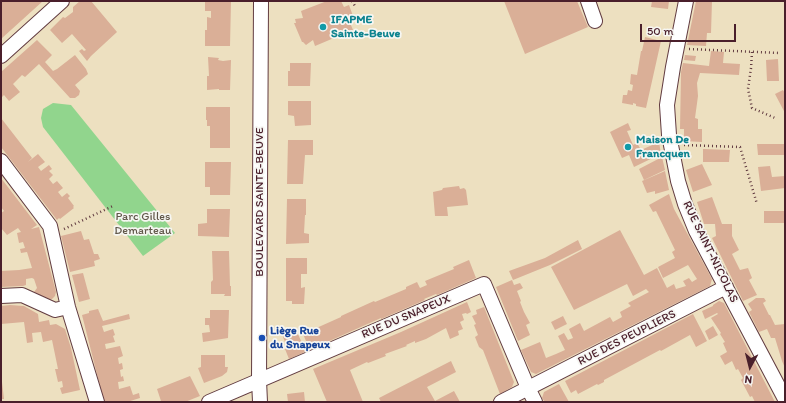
<!DOCTYPE html>
<html>
<head>
<meta charset="utf-8">
<style>
	body { margin:0 }
	#map { position:relative; width:786px; height:403px; overflow:hidden; background:#ede0c0; font-family:Itim,sans-serif }
	canvas { display:block }
	.frame { position:absolute; inset:0; border:2px solid #4a1f2b; pointer-events:none }
	.north { position:absolute; left:730px; top:347px; width:40px; height:40px; -webkit-text-stroke:3px #f6f6f2; paint-order:stroke; rotate:187deg; font-size:11px; font-weight:700; line-height:16px; text-align:center; color:#4a1f2b }
	.north::after { content:''; display:block; margin:auto; width:14px; height:18px; background:#4a1f2b; clip-path:polygon(50% 0,100% 100%,50% 72%,0 100%) }
	.scale { position:absolute; left:640px; top:24px; width:96px; height:18px; box-sizing:border-box; border:2px solid #4a1f2b; border-top:0; padding-left:5px; font-size:12px; line-height:14px; white-space:nowrap; color:#4a1f2b; -webkit-text-stroke:3px #f6f6f2; paint-order:stroke }
</style>
</head>
<body>
<div id="map">
<canvas width="786" height="403"></canvas>
<div class="frame"></div>
<div class="north">N</div>
<div class="scale">50 m</div>
</div>
<script>
const g = document.querySelector('canvas').getContext('2d');
g.lineJoin = 'round';
function paint(path, color) { g.fillStyle = color; g.fill(path, 'evenodd'); }
const toPath = rows => new Path2D(rows.map(r => 'M' + r).join(''));
function trace(path, color, width, dash) { g.strokeStyle = color; g.lineWidth = width; g.lineCap = dash ? 'butt' : 'round'; g.setLineDash(dash || []); g.stroke(path); }
function label(font, color, halo, rows, align = 'center') {
  g.font = font + ' Itim,sans-serif'; g.lineWidth = 3.5; g.setLineDash([]); g.textBaseline = 'middle'; g.strokeStyle = halo; g.fillStyle = color; for (const [text, x, y, turn = 0] of rows) {
    g.save(); g.translate(x, y); g.rotate((+turn || 0) * Math.PI / 180); g.textAlign = isNaN(turn) ? turn : align; if (halo) g.strokeText(text, 0, 0); g.fillText(text, 0, 0); g.restore();
  }
}
paint(toPath([
	[53,103,71,105,175,233,143,256,43,127,41,118,43,109]
]), '#91d58d');
paint(toPath([
	[1,1,43,1,1,39],
	[80,1,91,1,117,32,91,56,87,61,79,51,82,49,84,51,86,50,72,34,62,43,50,30,63,17,65,18,73,12,73,7],
	[205,1,231,1,230,46,205,46,205,30,207,30,207,17,211,18,211,11,205,11],
	[327,1,341,1,344,7,349,5,353,16,348,18,353,30,315,46,313,40,306,45,303,42,302,42,294,23,296,23,295,19,303,18,301,11],
	[504,1,577,1,588,27,525,54],
	[652,1,669,1,668,9,651,7],
	[696,1,712,1,711,33,707,33,706,46,687,45],
	[645,37,661,41,646,108,636,106,636,104,633,103,633,105,622,103,623,95,627,95,628,90,632,91,633,85,630,84,631,74,637,75,641,51,642,51],
	[37,40,52,55,45,62,53,71,57,69,75,55,86,69,88,74,75,85,80,91,79,95,75,98,70,98,39,64,25,77,22,75,13,84,20,92,9,101,4,95,1,98,1,72],
	[711,51,724,52,723,63,740,64,739,75,700,73,697,83,698,96,695,118,698,119,698,129,702,129,702,142,684,141,684,129,680,129,681,72,683,63,709,66],
	[685,55,696,56,695,61,684,60],
	[208,57,219,58,218,60,223,61,231,60,230,90,219,90,219,89,207,90,207,76,209,76],
	[778,59,779,81,767,81,766,60],
	[290,63,311,63,310,86,288,86,288,71,290,71],
	[783,90,785,93,785,113,775,94],
	[288,101,311,101,311,125,295,126,294,116,288,115],
	[206,107,230,107,230,148,210,148,210,126,207,126,207,120,206,120],
	[1,118,32,158,28,162,38,154,45,162,38,167,41,171,49,165,52,169,49,171,53,175,49,179,53,184,57,181,63,188,58,192,62,197,67,193,70,196,68,198,74,206,73,207,74,208,60,219,59,218,57,220,1,147],
	[628,123,631,130,627,131,633,145,637,143,641,150,659,142,661,154,634,167,629,155,622,158,610,132],
	[288,140,313,140,313,155,305,155,303,184,287,184],
	[757,144,785,144,785,155,758,155],
	[703,149,730,150,729,162,703,162],
	[662,157,665,170,644,180,639,169],
	[205,162,231,162,230,195,210,195,210,187,205,187],
	[702,164,712,185,693,192,686,170],
	[770,166,772,177,785,176,785,188,761,191,758,167],
	[665,171,669,190,655,194,655,191,647,193,642,181],
	[1,178,37,225,31,229,39,227,56,292,55,296,52,299,47,299,34,292,37,288,34,279,32,278,26,279,26,285,23,286,1,287,1,271,19,270,32,268,27,252,21,253,20,249,25,248,23,242,19,243,17,233,21,232,18,228,7,235,1,228,1,219,2,218,1,213,4,211,1,207],
	[459,186,460,189,464,188,466,190,468,205,447,207,448,216,435,216,433,192,442,190,443,188],
	[669,194,674,209,712,279,710,286,536,374,531,372,521,350,540,342,546,358,556,354,565,350,558,336,564,333,568,340,573,338,569,329,580,323,584,331,610,317,613,322,622,317,620,312,631,306,628,303,649,292,646,289,633,296,627,284,574,310,551,267,620,230,644,275,657,268,667,288,674,284,676,289,686,286,683,281,689,278,692,282,697,279,688,265,663,278,658,267,675,258,672,252,675,250,656,211,653,212,649,205],
	[712,197,722,224,732,224,732,236,739,250,732,254,740,270,748,268,752,278,749,280,757,295,743,301,712,238,716,236,715,224,704,224,697,202],
	[287,199,306,199,306,215,305,215,304,233,309,234,309,243,286,244],
	[207,209,230,209,229,237,198,236,198,224,207,223],
	[764,211,785,211,785,223,764,223],
	[81,231,84,240,89,239,94,254,98,254,100,259,94,261,95,266,70,272,61,236],
	[578,240,582,249,550,265,513,280,509,271,545,258],
	[212,251,229,251,230,286,231,286,231,296,224,296,225,294,211,294,211,282,213,280],
	[286,258,307,258,307,274,301,274,301,288,305,287,304,304,292,304,292,301,286,301],
	[469,260,476,278,437,295,436,294,424,299,425,300,381,319,381,318,289,359,285,349,287,347,283,337,283,333,287,331,291,331,293,333,297,332,302,343,306,341,303,334,341,317,341,316,374,301,375,302,406,289,406,287,417,282,420,288,427,285,425,281,454,269,453,267],
	[83,273,90,299,79,302,72,275],
	[512,280,514,285,520,283,523,288,517,291,521,301,520,302,524,312,530,323,526,325,530,335,518,341,496,287],
	[756,298,764,298,766,301,763,303,769,315,770,315,775,325,785,324,785,368,782,361,775,338,771,338,767,329,759,332,749,312,752,310,748,304],
	[719,301,724,303,775,402,755,402,752,396,750,397,741,380,743,378,738,369,736,370,732,361,725,365,720,356,727,352,723,343,725,342,720,334,721,333,711,318,718,314,717,313,705,319,702,311,713,306,713,305],
	[467,302,471,312,467,314,466,313,462,314,464,320,460,322,463,329,458,331,459,335,450,339,446,328,426,339,415,343,415,341,406,345,407,346,385,354,386,356,368,363,367,362,350,370,363,402,327,402,313,369,401,332],
	[10,305,24,306,38,314,39,322,49,320,50,325,56,324,65,329,71,348,80,390,62,394,60,388,63,387,62,381,58,382,55,369,58,369,52,340,43,342,41,332,32,333,33,342,27,343,24,322,1,324,1,306],
	[484,307,514,382,512,387,500,394,483,350,479,347,475,337,478,335,474,325,476,324,472,316,477,314,476,310],
	[98,309,103,321,129,314,130,319,102,326,104,332,113,329,115,335,113,336,115,342,105,344,106,349,120,346,123,356,118,358,119,364,122,363,123,369,120,370,121,377,123,376,124,381,118,382,119,389,130,386,133,395,139,393,140,398,127,402,104,402,82,315,89,313,89,311],
	[210,310,229,310,228,338,203,342,202,333,210,332,209,325,205,325,205,318,210,318],
	[693,314,707,341,696,347,690,335,661,351,660,350,604,380,604,382,598,385,597,384,578,394,576,390,571,393,565,381],
	[563,316,567,324,555,330,551,322],
	[713,326,718,335,709,340,705,331],
	[201,355,225,355,225,367,228,367,227,372,222,376,204,383,198,368,201,367],
	[451,361,456,372,427,387,435,401,454,391,460,402,401,402,400,401,398,402,381,402,379,398],
	[190,376,200,396,185,402,159,402,161,401,157,389],
	[2,382,4,399,1,399,1,383],
	[559,384,569,402,545,402,542,398,544,392],
	[304,392,305,402,288,402,287,394]
]), '#daaf97');
const minor = toPath([
	[588,1,595,21],
	[686,1,673,67,667,105,669,135,678,181,685,204,696,231,785,399],
	[1,56,62,1],
	[1,161,50,226,68,307,97,402],
	[1,296,22,295,55,310,68,307],
	[209,402,484,284,528,388,535,402],
	[260,402,259,380,261,1],
	[501,402,726,287]
]);
trace(minor, '#623c41', 16);
trace(toPath([
	[352,1,355,6],
	[689,49,780,53],
	[752,52,751,68,748,89,752,108,775,118],
	[684,145,740,147,757,204],
	[64,229,113,206]
]), '#623c41', 2.5, [1, 3]);
trace(minor, '#fff', 14);
for (const [x, y, r, color] of [
	[323,27,4,"#0f9aa8"],
	[628,147,4,"#0f9aa8"],
	[262,338,4,"#1a4fb4"]
]) { const dot = new Path2D(); dot.arc(x, y, r, 0, 2 * Math.PI); g.fillStyle = color; g.fill(dot); trace(dot, '#f6f6f2', 1.5); }
label('bold 12px', '#0d838f', '#f6f6f2', [
	["IFAPME",331,20],
	["Sainte-Beuve",331,34],
	["Maison De",636,140],
	["Francquen",636,154]
], 'left');
label('12px', '#4a1f2b', '#f6f6f2', [
	["BOULEVARD SAINTE-BEUVE",260,202,-90],
	["RUE SAINT-NICOLAS",710,252,64],
	["RUE DU SNAPEUX",406,317,-23],
	["RUE DES PEUPLIERS",627,338,-27]
]);
label('12px', '#5f5648', '#f6f6f2', [
	["Parc Gilles",143,217],
	["Demarteau",143,231]
]);
label('bold 12px', '#164399', '#f6f6f2', [
	["Liège Rue",270,331],
	["du Snapeux",270,345]
], 'left');
</script>
</body>
</html>
